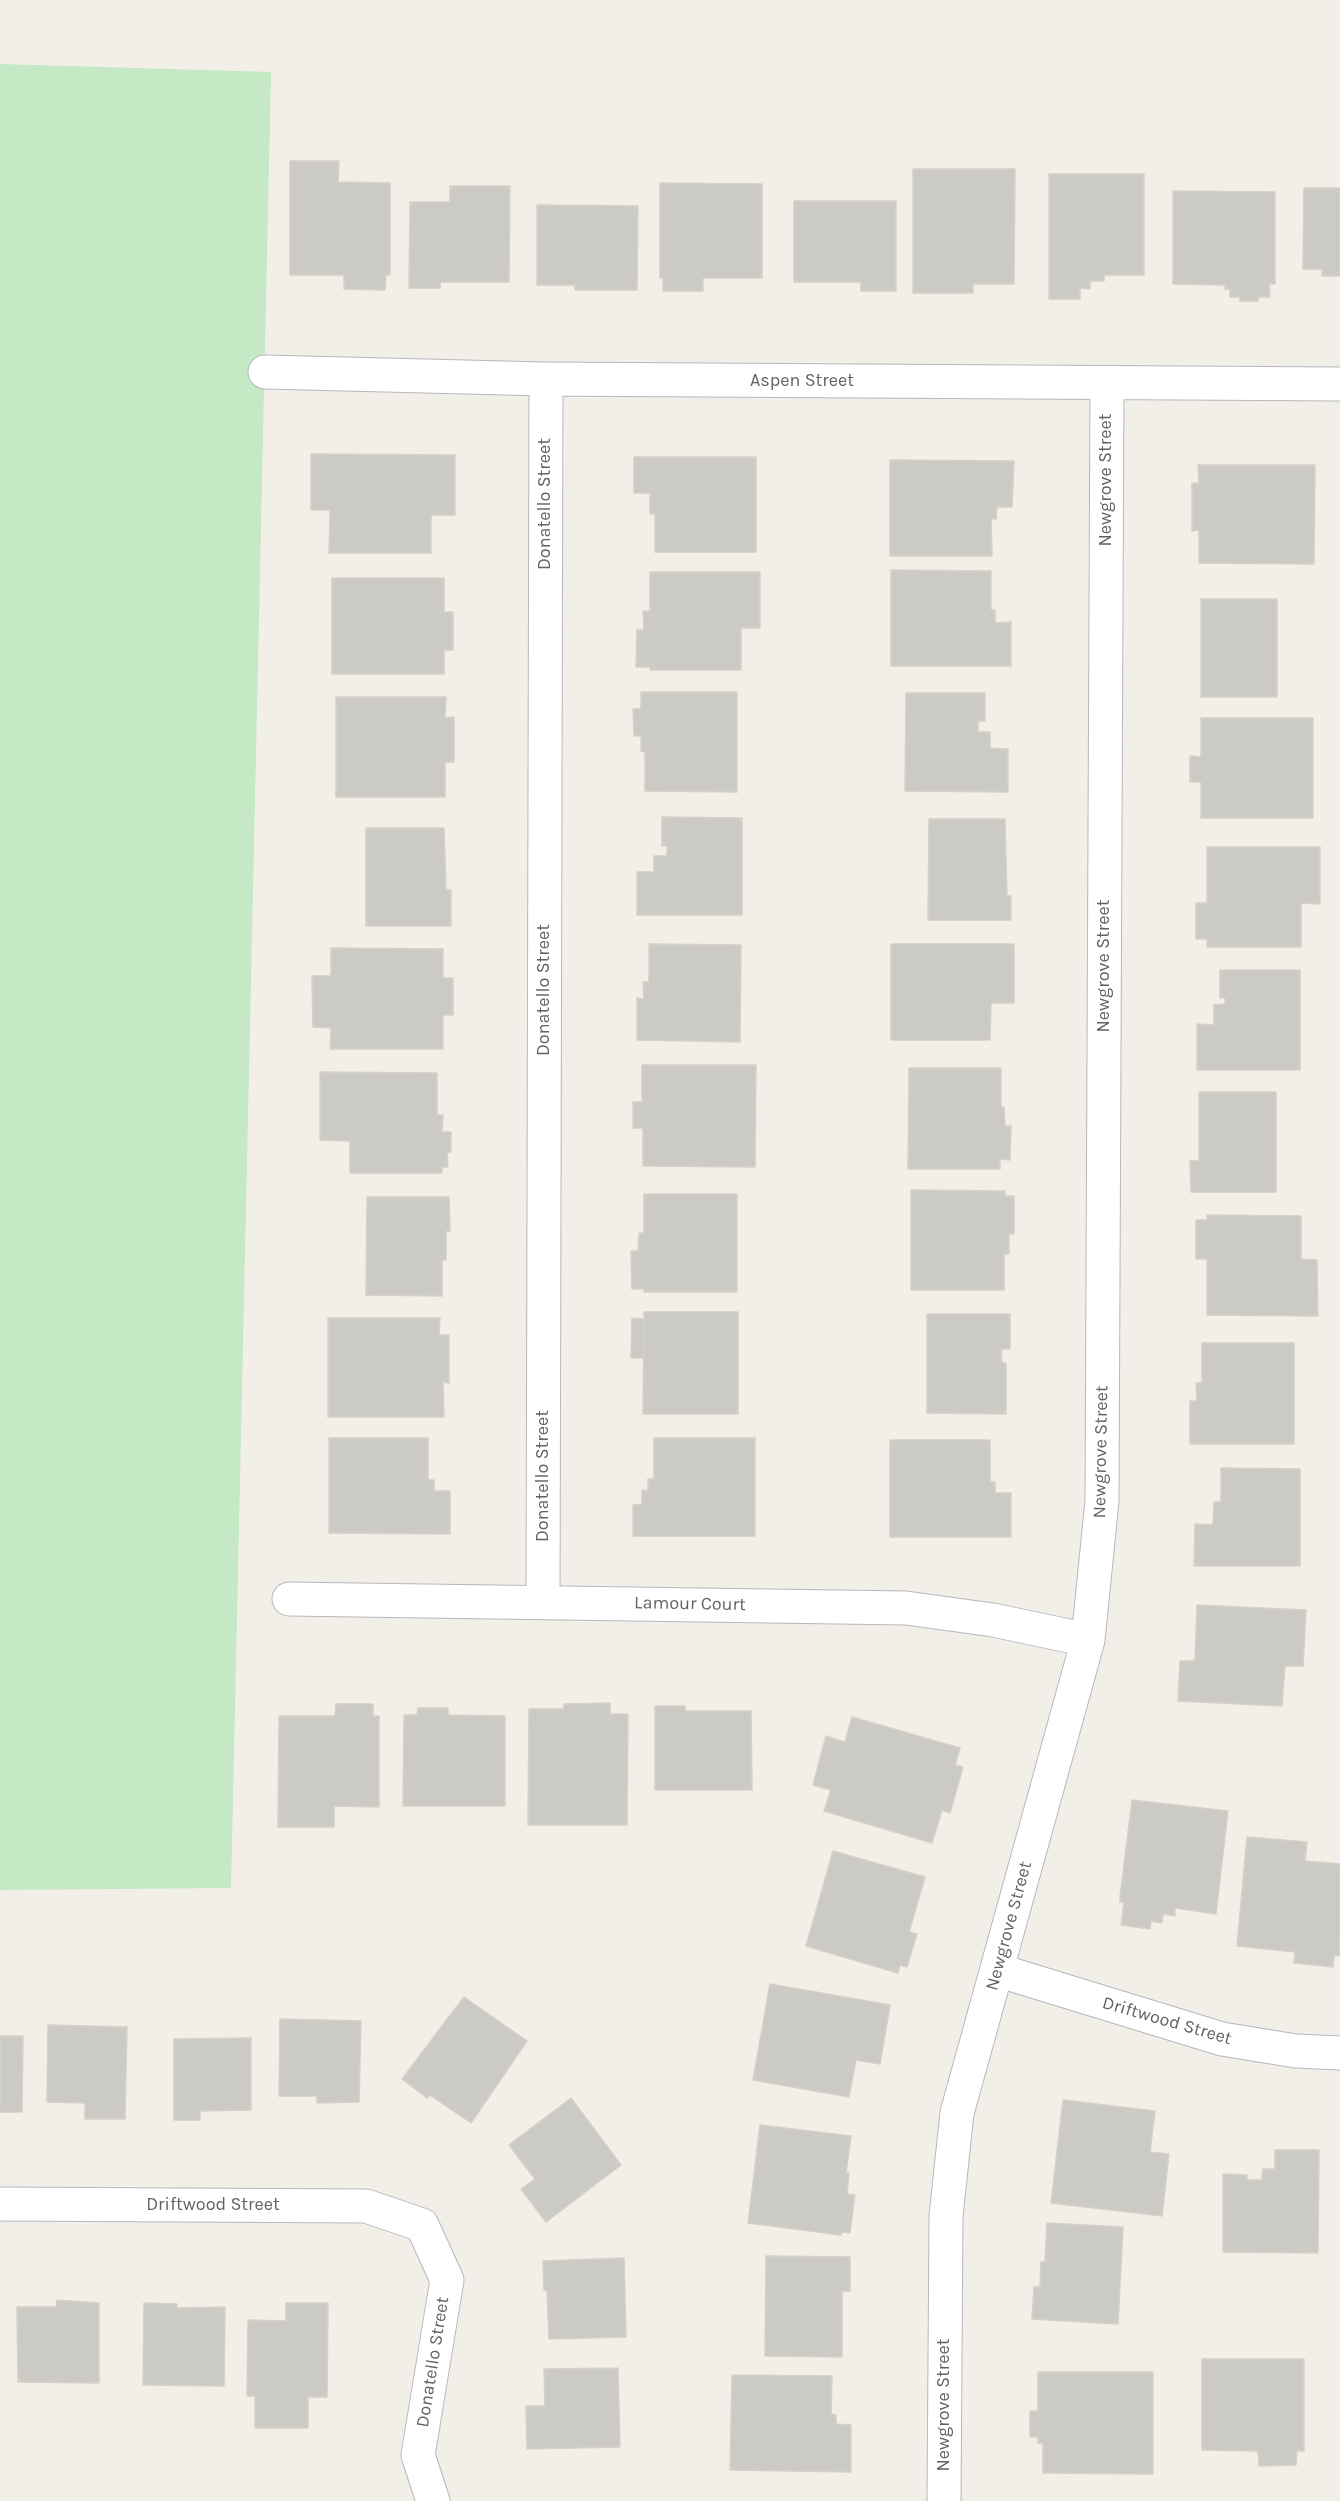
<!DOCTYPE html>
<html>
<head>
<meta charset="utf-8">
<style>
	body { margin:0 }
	canvas { display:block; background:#f1efe8 }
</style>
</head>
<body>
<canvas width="1340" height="2501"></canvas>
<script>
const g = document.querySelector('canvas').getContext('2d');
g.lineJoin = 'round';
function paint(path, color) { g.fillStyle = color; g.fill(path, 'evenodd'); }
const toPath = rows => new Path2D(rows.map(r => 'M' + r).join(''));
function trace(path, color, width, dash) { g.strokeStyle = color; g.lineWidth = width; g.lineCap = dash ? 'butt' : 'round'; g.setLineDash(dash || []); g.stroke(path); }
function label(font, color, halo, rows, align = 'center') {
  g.font = font + ' Karla,sans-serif'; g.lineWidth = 5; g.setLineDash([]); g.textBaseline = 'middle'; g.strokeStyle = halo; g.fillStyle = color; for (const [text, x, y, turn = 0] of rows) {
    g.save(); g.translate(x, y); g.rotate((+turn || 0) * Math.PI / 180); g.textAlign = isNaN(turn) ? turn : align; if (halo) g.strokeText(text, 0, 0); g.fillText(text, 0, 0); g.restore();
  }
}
paint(toPath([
	[0,64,271,72,231,1888,0,1890]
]), '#c5e8c5');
const building = toPath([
	[290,161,339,161,338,182,390,183,390,275,386,275,385,290,344,289,344,275,290,275,290,161],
	[913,169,1015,169,1014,284,973,284,973,293,913,293,913,169],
	[1049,174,1144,174,1144,275,1104,275,1104,281,1090,281,1090,289,1080,288,1080,299,1049,299,1049,174],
	[660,183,762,184,762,278,703,278,703,291,663,291,663,278,660,278,660,183],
	[450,186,510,186,509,282,440,282,440,288,409,288,410,202,450,202,450,186],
	[1304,188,1340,188,1340,276,1322,276,1322,269,1303,269,1304,188],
	[1173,191,1275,192,1275,284,1269,284,1270,297,1258,297,1258,301,1240,301,1240,297,1230,297,1230,289,1225,289,1225,285,1173,284,1173,191],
	[794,201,896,201,896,291,861,291,861,282,794,282,794,201],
	[537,205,638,206,637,290,575,290,575,285,537,285,537,205],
	[311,454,455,455,455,515,431,515,431,553,329,553,330,510,311,510,311,454],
	[634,457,756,457,756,552,655,552,655,514,650,514,650,493,634,493,634,457],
	[890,460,1014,461,1012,507,997,507,996,519,991,519,992,556,890,556,890,460],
	[1198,465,1315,465,1314,564,1199,563,1199,530,1192,531,1192,483,1199,483,1198,465],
	[891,570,991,571,991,610,995,610,995,623,1011,622,1011,666,891,666,891,570],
	[650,572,760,572,760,628,741,628,741,670,650,670,650,667,636,667,637,630,644,630,643,611,650,611,650,572],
	[332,578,444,578,444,612,453,612,453,650,444,650,444,674,332,674,332,578],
	[1201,599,1277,599,1277,697,1201,697,1201,599],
	[641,692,737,692,737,792,645,791,645,752,641,751,641,736,634,736,633,709,641,709,641,692],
	[906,693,985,693,985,721,978,721,978,732,990,732,990,748,1008,749,1008,792,905,791,906,693],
	[336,697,446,697,445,718,454,717,454,762,445,762,445,797,336,797,336,697],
	[1201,718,1313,718,1313,818,1201,818,1201,782,1190,782,1190,756,1201,757,1201,718],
	[662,817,742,818,742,915,637,915,637,872,654,872,654,856,667,856,667,846,662,846,662,817],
	[929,819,1005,819,1007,896,1011,896,1011,920,928,920,929,819],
	[366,828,444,828,446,890,451,890,451,926,366,926,366,828],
	[1207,847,1320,847,1320,904,1301,903,1301,947,1207,947,1207,939,1196,939,1196,903,1207,903,1207,847],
	[649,944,741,945,740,1042,637,1040,637,998,644,999,643,982,649,982,649,944],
	[891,944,1014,944,1014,1003,991,1003,990,1040,891,1040,891,944],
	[331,948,443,949,443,978,453,978,453,1015,443,1015,443,1049,330,1049,331,1028,313,1027,312,976,331,976,331,948],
	[1220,970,1300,970,1300,1070,1197,1070,1197,1024,1214,1025,1214,1005,1225,1004,1225,998,1220,998,1220,970],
	[642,1065,756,1065,755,1167,643,1166,643,1128,633,1128,633,1102,642,1102,642,1065],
	[909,1068,1001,1068,1001,1107,1004,1107,1005,1126,1011,1126,1010,1160,1000,1159,1000,1169,908,1169,909,1068],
	[320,1072,437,1073,437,1115,443,1115,442,1132,451,1132,451,1152,447,1153,448,1167,442,1167,442,1173,350,1173,350,1141,320,1140,320,1072],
	[1199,1092,1276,1092,1276,1192,1191,1192,1190,1161,1199,1161,1199,1092],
	[911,1190,1005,1191,1005,1196,1014,1196,1014,1234,1009,1234,1009,1254,1004,1254,1004,1290,911,1290,911,1190],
	[644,1194,737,1194,737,1292,644,1292,644,1289,632,1289,631,1251,638,1251,639,1233,644,1233,644,1194],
	[367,1197,449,1197,450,1231,446,1231,446,1260,442,1260,442,1296,366,1295,367,1197],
	[1207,1215,1301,1216,1301,1259,1317,1260,1318,1316,1207,1315,1207,1259,1196,1259,1196,1220,1207,1220,1207,1215],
	[644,1312,738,1312,738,1414,643,1414,644,1312],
	[927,1314,1010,1314,1010,1349,1001,1349,1002,1363,1006,1363,1006,1414,927,1413,927,1314],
	[328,1318,440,1318,439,1335,449,1335,449,1383,443,1382,444,1417,328,1417,328,1318],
	[632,1318,644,1319,644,1358,631,1358,632,1318],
	[1202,1343,1294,1343,1294,1444,1190,1444,1190,1401,1197,1401,1196,1383,1202,1383,1202,1343],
	[329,1438,428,1438,428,1480,434,1480,434,1491,450,1491,450,1534,329,1533,329,1438],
	[654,1438,755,1438,755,1536,633,1536,633,1505,642,1504,642,1490,648,1491,648,1479,654,1479,654,1438],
	[890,1440,990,1440,990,1482,995,1482,995,1493,1011,1493,1011,1537,890,1537,890,1440],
	[1221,1468,1300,1469,1300,1566,1194,1566,1195,1524,1213,1525,1214,1502,1221,1502,1221,1468],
	[1197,1605,1306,1610,1303,1666,1285,1666,1282,1706,1178,1701,1180,1661,1195,1661,1197,1605],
	[610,1703,610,1714,628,1714,627,1825,528,1825,529,1709,564,1709,564,1704,610,1703],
	[336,1704,373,1704,373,1716,379,1716,379,1807,334,1806,334,1827,278,1827,279,1716,335,1716,336,1704],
	[655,1706,685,1706,685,1711,751,1711,752,1790,655,1790,655,1706],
	[418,1708,448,1708,448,1715,505,1716,505,1806,403,1806,404,1715,417,1715,418,1708],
	[852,1717,960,1748,955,1765,963,1767,950,1813,942,1810,932,1843,824,1811,831,1790,813,1785,826,1736,845,1742,852,1717],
	[1132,1800,1228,1811,1216,1914,1175,1908,1175,1916,1163,1914,1162,1923,1151,1921,1150,1929,1121,1925,1124,1902,1120,1902,1120,1897,1132,1800],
	[1247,1837,1307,1842,1305,1861,1340,1864,1340,1941,1339,1956,1334,1955,1333,1967,1294,1963,1295,1952,1237,1946,1247,1837],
	[833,1851,925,1877,909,1932,917,1934,907,1967,900,1965,898,1973,806,1946,833,1851],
	[770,1984,890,2005,880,2064,856,2060,849,2097,753,2080,770,1984],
	[464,1997,527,2041,471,2123,430,2095,427,2098,402,2079,464,1997],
	[280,2019,361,2021,359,2102,317,2103,317,2096,279,2096,280,2019],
	[48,2025,127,2027,125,2119,85,2119,85,2103,47,2102,48,2025],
	[0,2036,23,2036,22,2112,0,2112,0,2036],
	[251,2038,251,2110,200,2111,200,2120,174,2120,174,2039,251,2038],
	[571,2098,621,2165,546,2222,521,2189,535,2179,509,2145,571,2098],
	[1063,2100,1155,2111,1150,2152,1169,2154,1162,2216,1051,2203,1063,2100],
	[760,2125,851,2136,846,2173,849,2173,847,2194,855,2195,850,2233,842,2232,841,2235,748,2223,760,2125],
	[1275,2150,1319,2150,1318,2253,1223,2252,1223,2174,1247,2175,1247,2180,1262,2180,1263,2169,1275,2169,1275,2150],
	[1047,2223,1123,2227,1118,2324,1032,2319,1034,2287,1040,2287,1041,2262,1045,2262,1047,2223],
	[766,2256,850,2257,850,2291,842,2291,842,2357,765,2356,766,2256],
	[624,2258,626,2337,549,2339,547,2291,544,2290,543,2261,624,2258],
	[57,2300,99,2303,99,2383,18,2382,17,2307,56,2307,57,2300],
	[144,2303,177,2304,177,2308,225,2307,224,2386,143,2385,144,2303],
	[286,2303,328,2303,327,2397,308,2397,308,2428,255,2428,255,2396,247,2396,248,2320,286,2321,286,2303],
	[1202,2359,1304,2359,1304,2451,1297,2451,1296,2465,1259,2466,1258,2451,1202,2450,1202,2359],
	[618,2368,620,2447,527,2449,526,2406,545,2406,544,2369,618,2368],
	[1038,2372,1153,2372,1153,2474,1043,2473,1043,2443,1038,2443,1038,2437,1030,2437,1030,2411,1038,2411,1038,2372],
	[732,2375,832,2376,831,2414,836,2415,836,2424,851,2425,851,2472,730,2470,732,2375]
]);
paint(building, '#cccac5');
trace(building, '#d6d1c6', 1.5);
const minor = toPath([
	[265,372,546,379,1340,384],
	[289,1599,906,1608,993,1620,1088,1640],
	[543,1601,546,379],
	[997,1970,1222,2039,1296,2051,1340,2053],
	[0,2204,366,2206,422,2225,447,2280,418,2455,433,2501],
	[944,2501,946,2216,957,2113,1088,1640,1102,1501,1107,383]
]);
trace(minor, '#b5b8bc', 35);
trace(minor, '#fff', 33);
label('18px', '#5f6368', '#fff', [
	["Aspen Street",802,381],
	["Newgrove Street",1106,480,-90],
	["Donatello Street",545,504,-90],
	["Newgrove Street",1104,966,-90],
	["Donatello Street",544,990,-90],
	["Newgrove Street",1101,1452,-89],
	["Donatello Street",543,1476,-90],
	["Lamour Court",690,1604,1],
	["Newgrove Street",1009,1926,-75],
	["Driftwood Street",1167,2021,16],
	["Driftwood Street",213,2205],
	["Donatello Street",433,2362,-81],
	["Newgrove Street",944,2405,-90]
]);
</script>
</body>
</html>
